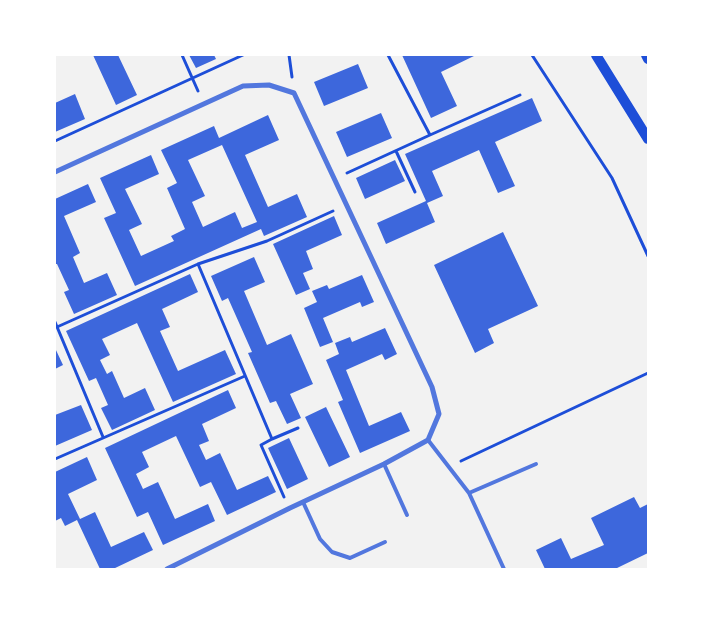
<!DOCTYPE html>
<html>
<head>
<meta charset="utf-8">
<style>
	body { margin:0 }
	#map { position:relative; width:703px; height:624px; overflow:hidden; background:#f2f2f2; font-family:Raleway,sans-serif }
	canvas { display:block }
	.frame { position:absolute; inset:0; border:56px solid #fff; pointer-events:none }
</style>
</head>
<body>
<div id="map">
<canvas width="703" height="624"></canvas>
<div class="frame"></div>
</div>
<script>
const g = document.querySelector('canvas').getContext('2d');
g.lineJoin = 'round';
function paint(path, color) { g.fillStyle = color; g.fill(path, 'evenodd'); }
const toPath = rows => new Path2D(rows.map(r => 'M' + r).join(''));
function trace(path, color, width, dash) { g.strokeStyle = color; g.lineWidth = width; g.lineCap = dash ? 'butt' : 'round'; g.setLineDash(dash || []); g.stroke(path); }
paint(toPath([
	[93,55,118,55,137,95,116,105],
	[189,55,214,55,216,59,196,68],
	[402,55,432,55,433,56,436,55,476,55,441,72,457,106,431,118],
	[358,64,368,88,324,106,314,82],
	[75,94,85,119,55,132,55,103],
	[532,98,542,121,495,142,515,186,498,193,479,150,432,171,443,196,427,203,435,222,386,244,377,223,426,201,405,154],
	[381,113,392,138,347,157,336,132],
	[268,115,279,140,245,155,268,207,297,194,307,217,264,236,261,229,135,286,104,218,116,213,100,178,151,155,159,174,125,189,142,224,129,230,141,256,174,241,171,236,185,229,167,188,177,183,161,150,214,126,219,138],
	[222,145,257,222,242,228,235,212,203,227,192,202,205,196,188,160],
	[395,160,405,181,365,199,356,178],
	[88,184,96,202,64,216,80,253,73,257,84,283,107,273,117,295,74,314,64,292,69,290,57,264,55,264,55,199],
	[334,216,342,235,306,251,313,269,303,273,310,289,296,295,273,244],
	[503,232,538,306,488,329,494,343,475,353,434,265],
	[254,257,265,282,244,291,267,345,291,334,313,384,290,394,301,418,287,424,276,401,270,403,248,353,252,352,228,298,222,301,211,276],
	[190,274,198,292,162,309,170,327,160,331,178,371,225,350,236,374,173,402,137,323,102,339,110,355,100,360,107,374,112,371,124,398,145,388,155,410,112,430,101,408,108,405,96,378,89,381,66,331],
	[362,275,374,302,362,307,360,302,323,318,333,342,320,347,304,308,317,302,312,291,327,285,329,289],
	[385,328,397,354,385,360,382,354,346,370,369,426,401,412,410,431,360,453,338,402,343,400,326,360,339,354,335,343,350,337,352,342],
	[55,348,63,365,55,369],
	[228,390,236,408,202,424,209,441,199,445,206,460,220,453,237,490,268,476,276,492,227,515,211,482,200,487,176,436,142,452,149,467,136,474,143,489,158,482,175,519,208,504,215,521,163,545,148,512,137,517,105,448],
	[81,405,92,430,55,446,55,415],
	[326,407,350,457,329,467,305,417],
	[289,438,308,479,287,489,268,448],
	[87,457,97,480,68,494,80,519,95,512,111,547,144,532,153,550,113,569,100,569,77,520,65,526,61,518,55,521,55,472],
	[634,497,640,508,648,504,648,553,615,569,545,569,536,550,561,538,571,559,604,545,591,518]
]), '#3d67dc');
trace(toPath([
	[182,55,198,91],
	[289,55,292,77],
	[532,55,612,178,648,256],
	[430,135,520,95],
	[55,141,243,55],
	[396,151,415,192],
	[347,173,430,135,388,55],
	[198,264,272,439,261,445,284,497],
	[55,322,103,437],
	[57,327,198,264,267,241,333,211],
	[272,439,298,428],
	[55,459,245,376],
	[461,461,648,373]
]), '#1d4ed8', 3);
trace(toPath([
	[428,440,469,493,504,569],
	[384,464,407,515],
	[469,493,536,464],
	[303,502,320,539,332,552,350,558,385,542]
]), '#5277de', 4);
trace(toPath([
	[55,172,243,86,269,85,294,93,432,387,439,414,428,440,384,464,290,508,167,569]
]), '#5277de', 5);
trace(toPath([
	[596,55,648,139],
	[646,55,648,59]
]), '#1d4ed8', 10);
</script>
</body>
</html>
